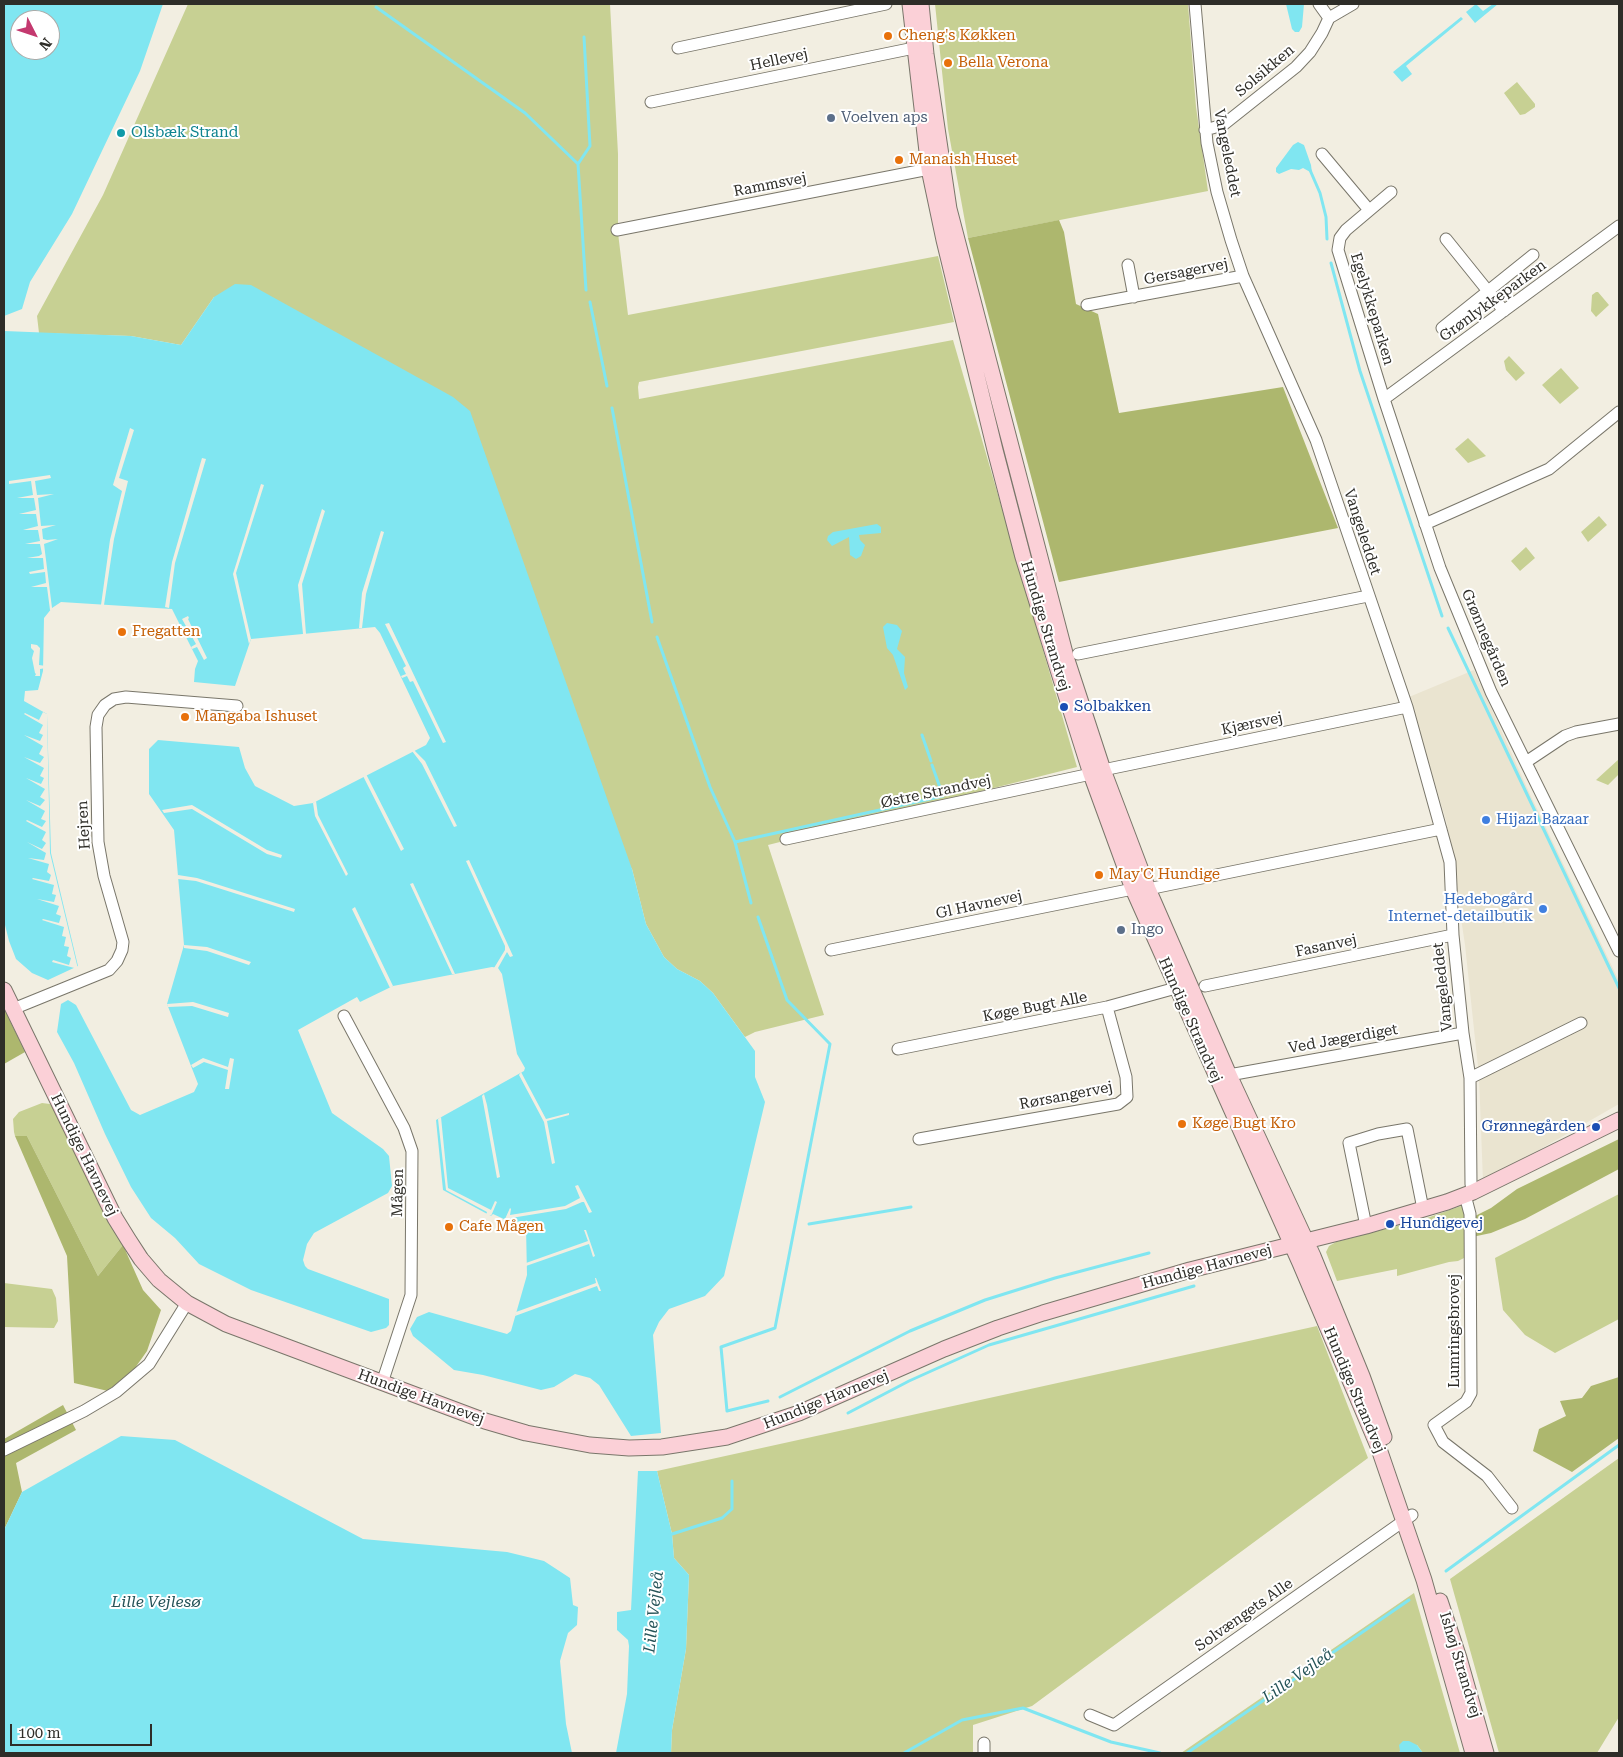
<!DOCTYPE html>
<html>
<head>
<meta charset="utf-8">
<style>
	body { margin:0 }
	#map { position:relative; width:1623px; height:1757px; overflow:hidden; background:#f2eee1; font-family:"Roboto Serif",serif }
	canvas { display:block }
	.frame { position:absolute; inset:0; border:5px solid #2e2d28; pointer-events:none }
	.north { position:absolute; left:10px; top:10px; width:50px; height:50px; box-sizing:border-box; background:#fff; border:1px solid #ababa9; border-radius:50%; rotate:131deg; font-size:14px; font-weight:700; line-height:20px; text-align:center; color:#2e2d28 }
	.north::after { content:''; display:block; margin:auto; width:18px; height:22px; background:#c4396f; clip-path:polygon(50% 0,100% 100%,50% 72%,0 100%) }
	.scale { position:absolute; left:10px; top:1724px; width:142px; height:22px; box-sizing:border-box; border:2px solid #2e2d28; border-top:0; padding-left:6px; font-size:15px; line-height:18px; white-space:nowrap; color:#2e2d28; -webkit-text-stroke:4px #fff; paint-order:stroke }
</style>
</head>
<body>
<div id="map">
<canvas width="1623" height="1757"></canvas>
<div class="frame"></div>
<div class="north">N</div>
<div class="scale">100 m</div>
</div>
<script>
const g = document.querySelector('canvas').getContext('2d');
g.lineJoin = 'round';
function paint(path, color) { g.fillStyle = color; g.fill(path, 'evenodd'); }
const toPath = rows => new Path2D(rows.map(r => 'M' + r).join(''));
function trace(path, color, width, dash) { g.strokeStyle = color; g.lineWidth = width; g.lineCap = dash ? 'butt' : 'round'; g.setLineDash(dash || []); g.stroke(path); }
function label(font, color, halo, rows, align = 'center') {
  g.font = font + ' "Roboto Serif",serif'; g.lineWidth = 4; g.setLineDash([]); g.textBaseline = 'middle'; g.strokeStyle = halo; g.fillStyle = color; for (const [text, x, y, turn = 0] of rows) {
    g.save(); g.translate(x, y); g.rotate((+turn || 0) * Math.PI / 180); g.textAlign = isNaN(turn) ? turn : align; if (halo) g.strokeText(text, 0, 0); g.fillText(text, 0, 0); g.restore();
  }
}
paint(toPath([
	[1474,670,1528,790,1619,981,1619,1104,1483,1182,1479,1076,1465,945,1447,824,1409,697]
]), '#eae4d0');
paint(toPath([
	[188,4,610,4,618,154,618,233,628,315,938,256,954,322,639,382,638,387,639,399,953,340,1077,767,768,845,824,1015,755,1032,745,1037,713,993,700,981,677,969,664,957,646,924,632,869,214,297,181,345,131,336,39,333,37,316,103,195],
	[935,4,1188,4,1196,107,1208,191,968,238,948,129],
	[1517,82,1535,104,1535,107,1525,114,1520,115,1504,93],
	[1596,292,1598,292,1609,305,1596,317,1591,311,1592,295],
	[1509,356,1525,373,1516,381,1506,370,1504,361],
	[1561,368,1579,388,1560,404,1542,385],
	[1468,438,1486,456,1468,463,1455,449],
	[1599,516,1607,525,1588,542,1581,532],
	[1526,547,1535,558,1520,571,1511,561],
	[1619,759,1619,774,1608,785,1596,780],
	[42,1103,50,1104,57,1113,123,1245,98,1276,27,1136,15,1136,14,1132,13,1119,19,1112],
	[1619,1194,1619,1319,1555,1353,1525,1335,1503,1310,1495,1258],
	[1461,1206,1464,1207,1467,1211,1466,1256,1464,1258,1458,1261,1449,1262,1397,1276,1397,1269,1337,1281,1326,1252,1329,1246,1336,1242,1427,1218],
	[4,1283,52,1289,56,1298,58,1321,54,1328,4,1327],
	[1317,1326,1368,1458,1032,1706,973,1725,973,1753,671,1753,672,1730,686,1649,689,1575,674,1558,672,1534,657,1471],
	[1619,1458,1619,1717,1597,1753,1499,1753,1450,1579],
	[1414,1593,1460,1753,1423,1753,1417,1745,1400,1751,1399,1753,1181,1753]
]), '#c7d093');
paint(toPath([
	[1059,220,1064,232,1076,304,1098,314,1119,413,1283,387,1338,528,1059,582,968,238],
	[4,1008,25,1052,4,1064],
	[15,1136,27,1136,98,1276,123,1245,143,1290,161,1310,147,1351,135,1368,108,1391,74,1383,67,1256],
	[1619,1139,1619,1169,1525,1219,1491,1233,1472,1237,1473,1217,1491,1208,1517,1189],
	[1619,1377,1619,1438,1572,1472,1533,1451,1539,1429,1566,1416,1560,1401,1582,1398,1591,1386],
	[63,1405,76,1430,16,1463,22,1492,4,1530,4,1439]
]), '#adb76e');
paint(toPath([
	[4,4,163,4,140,71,72,214,30,282,22,309,4,316],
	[20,20,50,20,50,50,20,50],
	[1286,4,1304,4,1302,27,1299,32,1295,32,1292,29],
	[1476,4,1483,11,1493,4,1498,4,1475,23,1466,12],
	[1461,17,1463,19,1406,66,1412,74,1402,82,1393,72],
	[1298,142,1304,145,1311,165,1312,173,1303,168,1299,170,1291,169,1279,174,1276,172,1276,168,1293,145],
	[235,284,251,285,453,397,470,411,632,869,646,924,664,957,677,969,700,981,713,993,755,1051,755,1077,765,1102,724,1276,705,1296,669,1309,659,1322,653,1335,661,1433,631,1436,599,1385,590,1378,575,1374,554,1387,541,1390,483,1375,454,1370,413,1336,410,1329,417,1317,429,1312,507,1334,511,1331,527,1275,526,1227,524,1223,521,1221,508,1224,510,1219,506,1220,493,1214,491,1216,443,1190,436,1120,524,1071,525,1068,517,1054,502,974,498,968,492,967,455,974,393,986,360,1002,357,997,298,1030,332,1113,383,1149,389,1156,392,1186,388,1193,314,1233,307,1244,303,1260,305,1266,308,1269,389,1299,389,1325,386,1328,371,1332,251,1290,199,1264,175,1238,151,1218,131,1187,105,1134,74,1063,57,1032,61,1004,68,1000,76,1005,131,1110,140,1115,194,1092,198,1084,167,1004,184,945,174,830,149,794,149,749,158,740,239,747,245,768,255,786,294,806,313,803,426,745,430,738,380,633,375,627,251,639,235,686,194,682,195,669,198,661,172,609,61,602,52,608,44,618,43,671,38,690,25,691,24,701,47,714,51,853,78,966,48,980,32,973,16,959,9,941,4,921,4,331,131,336,181,345,214,297],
	[877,524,881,527,881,533,859,535,860,540,865,545,861,556,856,559,850,555,849,537,832,546,827,540,828,536,833,532],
	[887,623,897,625,902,631,897,649,905,657,904,673,908,687,905,690,893,655,887,648,883,627],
	[121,1436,175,1440,363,1539,507,1552,544,1561,570,1578,573,1605,578,1607,577,1625,568,1633,560,1661,566,1724,572,1753,4,1753,4,1530,22,1492],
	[638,1471,657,1471,672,1534,674,1558,689,1575,686,1649,672,1730,671,1753,616,1753,627,1694,629,1646,628,1640,617,1630,617,1612,631,1610],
	[1403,1741,1409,1741,1417,1745,1423,1753,1399,1753,1400,1751,1399,1745]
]), '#80e6f1');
paint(toPath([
	[130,428,134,430,119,478,128,481,114,539,104,605,101,605,110,540,122,491,113,485],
	[202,458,206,459,175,563,169,608,165,607,172,562],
	[50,475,51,478,35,481,37,495,54,494,38,498,41,526,56,525,42,529,43,539,47,540,58,539,44,544,52,608,55,610,52,611,50,610,47,587,31,587,46,583,45,572,30,574,29,572,44,569,43,558,27,558,39,556,42,554,40,544,25,544,40,541,38,530,23,530,38,526,36,514,19,514,36,510,34,498,17,498,33,495,31,481,9,484,9,481],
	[261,484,264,485,236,573,251,639,249,644,233,574],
	[322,509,325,511,302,584,306,634,303,634,298,585],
	[381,531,384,532,366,594,362,628,359,628,362,593],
	[188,616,189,618,188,619,207,658,204,660,197,647,192,649,191,647,196,644,182,619],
	[389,623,446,742,443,743,413,681,410,682,407,676,402,678,401,676,406,674,403,668,406,666,385,624],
	[31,644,37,645,40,648,39,665,46,666,46,668,40,669,40,676,35,676,36,674,35,673,32,658,34,651,31,648],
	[43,712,47,714,50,853,78,969,52,962,53,960,69,965,71,958,67,956,69,947,64,946,66,937,62,936,64,927,42,920,43,919,59,923,61,916,56,914,59,906,37,899,54,902,56,895,52,894,54,885,32,879,33,878,49,881,51,875,47,872,49,864,28,858,44,860,46,853,27,842,42,849,46,843,42,840,46,832,26,821,27,820,42,827,46,821,41,819,45,811,26,800,40,806,45,800,40,797,45,789,26,778,41,784,44,778,40,776,44,768,24,757,40,763,44,757,39,754,43,746,24,735,40,741,43,735,39,733,43,725,24,714,25,713,39,720],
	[414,750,425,761,457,826,454,827,422,764,412,751],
	[366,774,404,849,401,851,363,776],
	[316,801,318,815,348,874,346,876,315,816,313,803],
	[192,805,267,850,282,855,281,858,267,854,192,809,164,813,162,810],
	[469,860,513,956,510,957,507,952,498,968,494,968,505,950,505,946,466,861],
	[178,875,197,878,295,909,294,912,196,881,178,879],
	[413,883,455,974,452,974,410,884],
	[355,907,393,986,390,988,352,909],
	[184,945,207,947,251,962,249,965,207,951,184,948],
	[193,1002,229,1013,228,1017,192,1006,168,1007,167,1004],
	[203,1058,228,1067,230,1058,234,1059,229,1089,225,1089,228,1070,204,1062,193,1068,191,1065],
	[521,1072,546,1119,569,1113,569,1115,547,1121,555,1163,552,1164,544,1122,519,1075],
	[484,1094,487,1105,500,1177,497,1178,482,1096],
	[441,1117,448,1188,491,1210,495,1201,497,1202,491,1216,490,1215,488,1217,486,1215,487,1212,446,1190,438,1119],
	[578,1185,592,1212,589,1213,584,1202,582,1202,566,1209,505,1219,510,1208,511,1209,510,1215,565,1206,580,1198,575,1186],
	[584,1230,586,1230,595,1256,593,1257,589,1244,526,1266,526,1263,588,1241],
	[595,1278,596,1278,601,1291,599,1291,597,1286,515,1316,516,1312,596,1283]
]), '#f2eee1');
trace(toPath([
	[376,7,525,113,578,164,586,290],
	[578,164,590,146,584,37],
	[1310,170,1320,193,1326,217,1327,239],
	[1331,263,1360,371,1442,616],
	[590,302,607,386],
	[612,408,652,622],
	[1448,628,1619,988],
	[657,637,710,787,735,842,751,903],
	[922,735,931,761],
	[735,842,943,796,932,765],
	[758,917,787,1000,830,1044,775,1328,721,1347,727,1411,768,1401],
	[809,1224,911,1207],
	[780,1397,910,1331,985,1300,1055,1278,1149,1253],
	[848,1413,909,1381,989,1345,1194,1286],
	[669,1535,722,1518,732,1509,732,1481],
	[1446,1571,1619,1445],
	[904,1753,962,1720,1023,1708,1111,1742,1160,1753],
	[1187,1753,1409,1600]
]), '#80e6f1', 3);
const street = toPath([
	[1195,4,1207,143,1217,192,1231,240,1243,276,1316,440,1407,707,1450,862,1453,935,1463,1033,1470,1078,1471,1184,1473,1192],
	[1319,4,1329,18],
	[1329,18,1353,4],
	[678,48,886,4],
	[651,102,914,48],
	[1205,130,1223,125,1296,67,1310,52,1322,33,1329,18],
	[1322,154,1369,210],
	[1391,192,1346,230,1340,238,1338,250,1384,399,1440,568,1491,692,1619,951],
	[617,230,929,169],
	[1446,239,1504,311],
	[1128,265,1134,297],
	[1087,305,1243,276],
	[1442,328,1533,255],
	[1384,399,1619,226],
	[1425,524,1549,469,1619,412],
	[1078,654,1368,596],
	[1526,762,1565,736,1576,732,1619,724],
	[1103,770,1407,707],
	[786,839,1091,774],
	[1148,889,1441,829],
	[831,950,1133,889],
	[1205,986,1453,935],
	[13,1009,109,970,117,961,122,950,123,942,104,876,98,842,96,727,98,715,105,705,114,699,126,697,237,706],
	[344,1016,404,1128,412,1151,411,1295,382,1383],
	[898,1049,1107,1007,1176,988],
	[1229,1075,1463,1033],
	[1470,1078,1581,1023],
	[919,1139,1118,1104,1127,1097,1126,1077,1107,1007],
	[1465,1195,1470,1214,1471,1393,1466,1402,1434,1425,1443,1442,1487,1476,1512,1508],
	[1366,1226,1349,1143,1378,1134,1407,1129,1423,1209],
	[4,1450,84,1411,116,1392,149,1364,187,1303],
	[1090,1715,1114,1725,1412,1515],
	[984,1753,984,1743]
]);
const secondary = toPath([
	[910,4,929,169,944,240,995,450,1023,557,1059,673,1091,774,1133,889,1300,1263,1378,1446,1424,1580,1473,1753],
	[921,4,926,54,949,209,1066,657,1103,770,1148,889,1229,1075,1313,1256,1362,1376,1384,1437],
	[4,990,115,1218,128,1239,141,1259,159,1280,187,1303,226,1324,485,1421,526,1433,590,1445,629,1448,662,1447,727,1437,799,1413,944,1349,998,1328,1043,1313,1190,1270,1366,1226,1447,1202,1473,1192,1619,1120],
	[1440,1601,1459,1658,1486,1753]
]);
trace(street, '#79766a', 13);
trace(secondary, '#79766a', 17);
trace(street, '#fff', 11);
trace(secondary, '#fbd0d7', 15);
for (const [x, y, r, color] of [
	[888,36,5,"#e8710a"],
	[948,63,5,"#e8710a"],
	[831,118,5,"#5c6f8a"],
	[121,133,5,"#0f9aa8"],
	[899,160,5,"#e8710a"],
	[122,632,5,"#e8710a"],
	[1064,707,5,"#1a4fb4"],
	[185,717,5,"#e8710a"],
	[1486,820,5,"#3f7fe0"],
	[1099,875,5,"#e8710a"],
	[1543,909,5,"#3f7fe0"],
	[1121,930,5,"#5c6f8a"],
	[1182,1124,5,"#e8710a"],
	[1596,1127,5,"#1a4fb4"],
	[1390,1224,5,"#1a4fb4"],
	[449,1227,5,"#e8710a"]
]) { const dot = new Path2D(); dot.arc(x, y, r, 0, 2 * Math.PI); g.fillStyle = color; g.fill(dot); trace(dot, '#fff', 2); }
label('15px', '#c56008', '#fff', [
	["Cheng's Køkken",898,36],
	["Bella Verona",958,63],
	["Manaish Huset",909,160],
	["Fregatten",132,632],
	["Mangaba Ishuset",195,717],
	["May'C Hundige",1109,875],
	["Køge Bugt Kro",1192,1124],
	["Cafe Mågen",459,1227]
], 'left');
label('15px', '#2e2d28', '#fff', [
	["Hellevej",779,60,-12],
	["Solsikken",1265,71,-40],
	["Vangeleddet",1227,153,79],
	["Rammsvej",770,185,-11],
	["Gersagervej",1186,272,-11],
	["Grønlykkeparken",1493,301,-36],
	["Egelykkeparken",1372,309,73],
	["Vangeleddet",1362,532,72],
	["Hundige Strandvej",1045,626,73],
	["Grønnegården",1486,638,67],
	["Kjærsvej",1252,724,-12],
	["Østre Strandvej",936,792,-12],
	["Hejren",84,825,-93],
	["Gl Havnevej",979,905,-12],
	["Fasanvej",1326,946,-12],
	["Vangeleddet",1443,987,-96],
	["Køge Bugt Alle",1035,1007,-11],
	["Hundige Strandvej",1190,1020,66],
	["Ved Jægerdiget",1343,1039,-10],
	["Rørsangervej",1066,1096,-11],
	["Hundige Havnevej",84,1155,64],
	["Mågen",398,1193,-89],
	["Hundige Havnevej",1207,1267,-15],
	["Lumringsbrovej",1455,1331,-90],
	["Hundige Strandvej",1354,1390,67],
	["Hundige Havnevej",421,1397,20],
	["Hundige Havnevej",826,1400,-22],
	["Solvængets Alle",1244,1615,-35],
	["Ishøj Strandvej",1460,1665,73]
]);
label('15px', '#4e5e75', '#fff', [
	["Voelven aps",841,118],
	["Ingo",1131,930]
], 'left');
label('15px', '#0d838f', '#fff', [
	["Olsbæk Strand",131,133]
], 'left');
label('15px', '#164399', '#fff', [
	["Solbakken",1074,707],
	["Grønnegården",1586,1127,"right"],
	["Hundigevej",1400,1224]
], 'left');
label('15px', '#366cbe', '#fff', [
	["Hijazi Bazaar",1496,820],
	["Hedebogård",1533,900,"right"],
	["Internet-detailbutik",1533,917,"right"]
], 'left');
label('italic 16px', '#265459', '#fff', [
	["Lille Vejlesø",156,1602],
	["Lille Vejleå",654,1612,-84],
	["Lille Vejleå",1298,1676,-35]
]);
</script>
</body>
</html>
